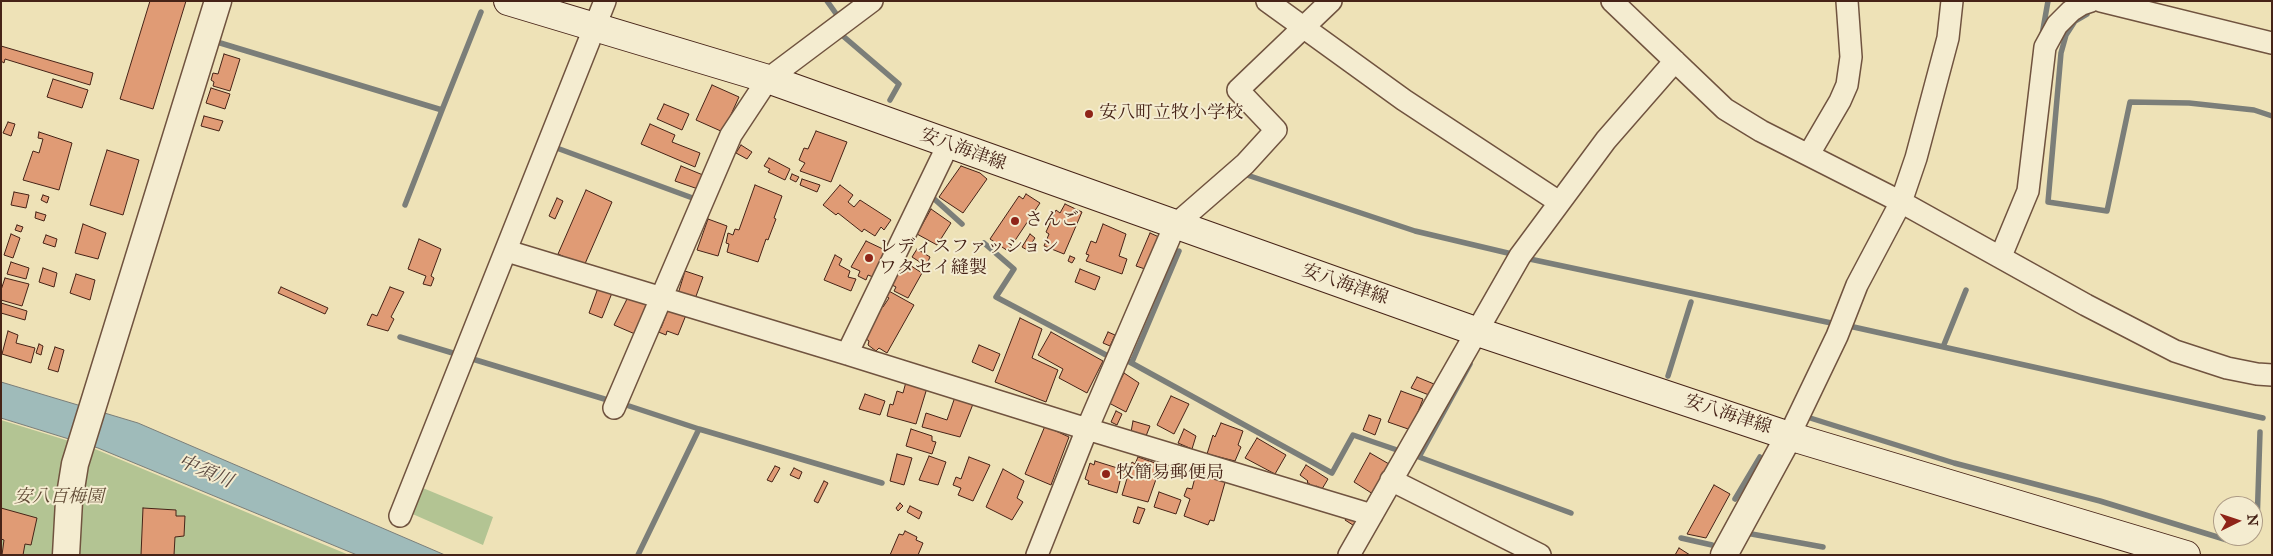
<!DOCTYPE html>
<html>
<head>
<meta charset="utf-8">
<style>
	body { margin:0 }
	#map { position:relative; width:2273px; height:556px; overflow:hidden; background:#eee2b7; font-family:"IM FELL Great Primer",serif }
	canvas { display:block }
	.frame { position:absolute; inset:0; border:2px solid #462317; pointer-events:none }
	.north { position:absolute; left:2213px; top:496px; width:50px; height:50px; box-sizing:border-box; background:#f4ecd0; border:1px solid #ae9c86; border-radius:50%; rotate:86deg; font-size:14px; font-weight:700; line-height:20px; text-align:center; color:#462317 }
	.north::after { content:''; display:block; margin:auto; width:18px; height:22px; background:#8f2418; clip-path:polygon(50% 0,100% 100%,50% 72%,0 100%) }
</style>
</head>
<body>
<div id="map">
<canvas width="2273" height="556"></canvas>
<div class="frame"></div>
<div class="north">N</div>
</div>
<script>
const g = document.querySelector('canvas').getContext('2d');
g.lineJoin = 'round';
function paint(path, color) { g.fillStyle = color; g.fill(path, 'evenodd'); }
const toPath = rows => new Path2D(rows.map(r => 'M' + r).join(''));
function trace(path, color, width, dash) { g.strokeStyle = color; g.lineWidth = width; g.lineCap = dash ? 'butt' : 'round'; g.setLineDash(dash || []); g.stroke(path); }
function label(font, color, halo, rows, align = 'center') {
  g.font = font + ' "IM FELL Great Primer","Noto Serif JP",serif'; g.lineWidth = 4; g.setLineDash([]); g.textBaseline = 'middle'; g.strokeStyle = halo; g.fillStyle = color; for (const [text, x, y, turn = 0] of rows) {
    g.save(); g.translate(x, y); g.rotate((+turn || 0) * Math.PI / 180); g.textAlign = isNaN(turn) ? turn : align; if (halo) g.strokeText(text, 0, 0); g.fillText(text, 0, 0); g.restore();
  }
}
paint(toPath([
	[1,420,95,449,349,555,1,555],
	[418,486,493,517,483,545,408,512]
]), '#b3c493');
const water = toPath([
	[1,382,138,423,445,555,357,555,98,448,1,418,1,382]
]);
paint(water, '#9fbbba');
trace(water, '#7b7e79', 1);
trace(toPath([
	[827,1,837,15],
	[2087,14,2075,21,2066,35,2061,53,2048,202,2107,211,2130,102,2189,103,2254,110,2272,116],
	[2042,35,2048,1],
	[843,36,899,84,890,100],
	[217,42,442,110,481,12],
	[554,147,698,200],
	[1247,175,1415,231,1512,254],
	[931,196,962,224],
	[405,205,442,110],
	[984,243,1014,269,996,297,1108,356],
	[1525,258,1836,324],
	[1849,326,2263,418],
	[400,337,611,401],
	[1943,347,1966,290],
	[1126,360,1332,473,1353,435,1400,451],
	[1132,362,1179,251],
	[1470,364,1419,457,1571,513],
	[1668,376,1691,302],
	[620,403,699,429,638,555],
	[1806,413,1807,417,1954,463,2100,501,2237,543,2245,536],
	[699,429,882,483],
	[1735,499,1760,457],
	[2253,529,2257,525,2260,432],
	[1746,533,1823,547],
	[1681,538,1712,545]
]), '#7b7e79', 5.5);
const building = toPath([
	[150,1,186,1,153,109,120,99,150,1],
	[1,46,93,73,90,85,5,59,4,63,1,61,1,46],
	[224,54,240,59,230,91,213,86,214,82,211,80,213,73,218,74,224,54],
	[53,79,88,90,82,108,47,97,53,79],
	[712,85,739,97,723,132,696,120,712,85],
	[211,88,230,94,225,109,206,103,211,88],
	[664,104,689,114,682,130,657,119,664,104],
	[204,116,223,121,219,131,201,126,204,116],
	[8,122,15,124,11,136,3,133,8,122],
	[650,124,675,135,672,142,700,153,695,167,641,144,650,124],
	[816,131,847,142,831,182,800,171,805,163,799,160,804,148,808,149,816,131],
	[39,132,72,143,59,190,23,180,33,151,39,153,43,139,38,138,39,132],
	[741,145,752,152,747,159,736,153,741,145],
	[107,150,139,160,123,215,90,205,107,150],
	[769,158,790,169,785,180,768,172,770,169,764,166,769,158],
	[681,166,703,175,698,189,675,181,681,166],
	[961,166,980,173,987,179,963,213,939,197,961,166],
	[792,174,799,177,796,182,790,179,792,174],
	[802,179,820,185,817,192,800,185,802,179],
	[755,185,782,196,774,218,776,219,768,240,766,239,758,262,727,252,729,244,726,243,728,233,733,235,735,229,739,230,755,185],
	[840,185,853,195,848,202,854,207,860,200,891,220,884,230,881,227,875,236,864,229,862,232,838,213,836,215,823,205,840,185],
	[586,190,612,202,584,266,558,254,586,190],
	[14,192,29,195,26,208,11,205,14,192],
	[1026,194,1040,203,1008,251,990,239,1019,196,1023,199,1026,194],
	[43,195,49,197,47,203,41,200,43,195],
	[557,198,563,201,555,219,549,216,557,198],
	[1065,204,1082,212,1064,254,1044,246,1049,234,1046,232,1056,210,1060,213,1065,204],
	[931,209,951,223,937,245,917,234,931,209],
	[36,212,46,215,44,221,35,218,36,212],
	[708,219,727,226,718,256,697,250,708,219],
	[83,224,106,233,98,259,75,253,83,224],
	[1103,224,1126,234,1119,256,1127,259,1122,274,1086,261,1089,255,1086,254,1091,241,1096,243,1103,224],
	[17,225,23,227,21,232,15,230,17,225],
	[1150,233,1159,237,1145,269,1136,266,1150,233],
	[11,234,20,238,13,258,4,255,11,234],
	[1030,234,1035,238,1027,250,1022,247,1030,234],
	[46,235,57,239,55,247,43,243,46,235],
	[419,239,441,249,431,276,434,278,431,286,423,284,426,276,408,269,419,239],
	[866,241,885,250,873,277,868,275,866,280,858,276,860,271,851,267,866,241],
	[917,249,930,257,926,266,912,257,917,249],
	[835,255,842,259,839,265,850,271,848,277,856,279,851,291,824,280,835,255],
	[1070,256,1075,258,1072,263,1068,261,1070,256],
	[902,260,922,273,908,298,894,291,896,287,888,283,902,260],
	[11,262,29,268,26,279,7,274,11,262],
	[43,268,57,273,54,287,39,282,43,268],
	[1080,269,1100,277,1095,290,1075,282,1080,269],
	[685,271,703,277,695,299,678,294,685,271],
	[76,274,95,280,90,300,70,293,76,274],
	[5,278,29,284,22,306,1,300,1,290,5,278],
	[281,287,328,308,325,314,278,293,281,287],
	[390,287,404,292,391,317,394,319,388,331,367,325,372,314,377,316,390,287],
	[598,288,612,293,602,318,589,313,598,288],
	[887,290,914,305,887,353,879,348,876,351,868,345,869,341,863,337,880,304,883,307,889,298,884,295,887,290],
	[628,297,648,305,635,334,614,325,628,297],
	[1,303,27,311,25,320,1,313,1,303],
	[669,307,686,315,678,335,667,331,666,335,656,331,658,326,661,328,669,307],
	[1020,318,1042,329,1032,358,1058,370,1046,402,995,382,1020,318],
	[8,331,18,335,16,343,35,348,31,363,2,354,8,331],
	[1051,332,1103,361,1087,393,1059,378,1063,369,1038,355,1051,332],
	[1108,332,1115,335,1110,346,1103,343,1108,332],
	[39,344,43,346,41,355,36,353,39,344],
	[979,345,1000,354,993,371,972,362,979,345],
	[55,347,64,350,58,372,48,369,55,347],
	[1124,373,1139,383,1126,412,1109,403,1124,373],
	[1417,377,1434,384,1429,395,1411,388,1417,377],
	[906,382,927,388,916,424,887,416,890,404,893,405,897,391,903,393,906,382],
	[1401,391,1423,399,1411,430,1388,422,1401,391],
	[865,394,885,401,880,415,859,409,865,394],
	[1171,396,1189,404,1174,434,1157,425,1171,396],
	[955,397,973,404,960,437,922,427,926,413,947,420,955,397],
	[1116,411,1122,414,1117,425,1111,422,1116,411],
	[1369,415,1381,419,1375,435,1363,430,1369,415],
	[1133,421,1150,426,1146,436,1131,432,1133,421],
	[1221,423,1243,431,1238,445,1241,447,1235,461,1207,454,1213,435,1215,437,1221,423],
	[1045,426,1069,437,1051,485,1025,474,1045,426],
	[911,429,932,436,932,441,936,442,932,454,906,446,911,429],
	[1184,429,1196,436,1192,449,1178,443,1184,429],
	[1257,438,1286,455,1275,474,1245,458,1257,438],
	[1370,453,1389,464,1373,494,1354,482,1370,453],
	[897,454,912,458,904,485,890,481,897,454],
	[929,456,946,462,938,485,919,480,929,456],
	[969,457,990,465,973,501,958,495,961,488,953,485,956,477,961,479,969,457],
	[1138,457,1161,465,1148,502,1122,495,1132,462,1135,464,1138,457],
	[1095,461,1127,471,1125,479,1121,477,1117,493,1088,484,1089,481,1085,479,1090,463,1094,465,1095,461],
	[1306,465,1328,479,1322,489,1316,486,1315,488,1307,482,1308,481,1300,475,1306,465],
	[775,466,780,468,772,482,767,480,775,466],
	[794,468,802,472,799,479,790,475,794,468],
	[1003,469,1024,481,1017,498,1023,502,1012,520,986,507,1003,469],
	[1197,470,1226,479,1214,521,1210,520,1208,525,1184,516,1190,499,1184,496,1187,488,1192,489,1197,470],
	[824,481,828,483,818,503,814,501,824,481],
	[1714,485,1730,494,1706,538,1687,534,1714,485],
	[1159,492,1181,500,1176,514,1154,507,1159,492],
	[900,503,903,506,898,511,896,508,900,503],
	[910,506,922,512,919,519,907,512,910,506],
	[1138,507,1145,509,1139,524,1133,522,1138,507],
	[1,508,37,518,31,545,25,544,23,555,2,555,4,540,1,539,1,508],
	[143,508,176,510,176,516,185,516,184,536,175,537,174,555,141,555,143,508],
	[1349,514,1359,521,1356,527,1345,520,1349,514],
	[905,531,917,537,916,540,923,543,918,555,890,555,899,534,903,535,905,531],
	[1679,548,1690,555,1675,555,1679,548]
]);
paint(building, '#e09b75');
trace(building, '#462317', 1);
const minor = toPath([
	[1267,1,1404,100,1559,202],
	[1612,1,1725,109,1761,131,1901,202,2086,305,2175,351,2227,368,2257,374,2272,375],
	[2101,1,2272,43],
	[1809,154,1840,101,1847,85,1851,57,1847,1],
	[507,251,847,354,1087,429,1175,225,1245,164,1276,130,1238,90,1331,1],
	[2001,256,2028,191,2045,47,2057,25,2071,11,2082,4,2091,1],
	[847,354,948,145],
	[614,408,731,135,768,79,872,1],
	[1789,436,1837,336,1857,285,1901,202,1916,158,1948,38,1952,1],
	[1391,480,1540,555],
	[400,516,605,1],
	[1037,555,1087,429,1372,515],
	[1349,555,1520,256,1606,140,1675,61]
]);
const tertiary = toPath([
	[66,555,69,501,75,464,218,1],
	[1724,555,1789,436]
]);
const secondary = toPath([
	[508,1,768,79,1475,331,1789,436,2186,555]
]);
trace(minor, '#70533f', 24);
trace(tertiary, '#70533f', 29);
trace(secondary, '#462317', 30);
trace(minor, '#f4ecd0', 21);
trace(tertiary, '#f4ecd0', 26);
trace(secondary, '#f4ecd0', 28);
for (const [x, y, r, color] of [
	[1089,114,5,"#8f2418"],
	[1015,221,5,"#8f2418"],
	[869,258,5,"#8f2418"],
	[1106,474,5,"#8f2418"]
]) { const dot = new Path2D(); dot.arc(x, y, r, 0, 2 * Math.PI); g.fillStyle = color; g.fill(dot); trace(dot, '#f4ecd0', 2); }
label('18px', '#462317', '#f4ecd0', [
	["安八町立牧小学校",1099,114],
	["さんご",1025,221],
	["レディスファッション",879,248],
	["ワタセイ縫製",879,269],
	["牧簡易郵便局",1116,474]
], 'left');
label('18px', '#462317', '#f4ecd0', [
	["安八海津線",963,150,20],
	["安八海津線",1345,285,19],
	["安八海津線",1728,415,18]
]);
label('italic 18px', '#614b36', '#f4ecd0', [
	["安八百梅園",59,498]
]);
label('italic 19px', '#5c4940', '#f4ecd0', [
	["中須川",205,472,23]
]);
</script>
</body>
</html>
